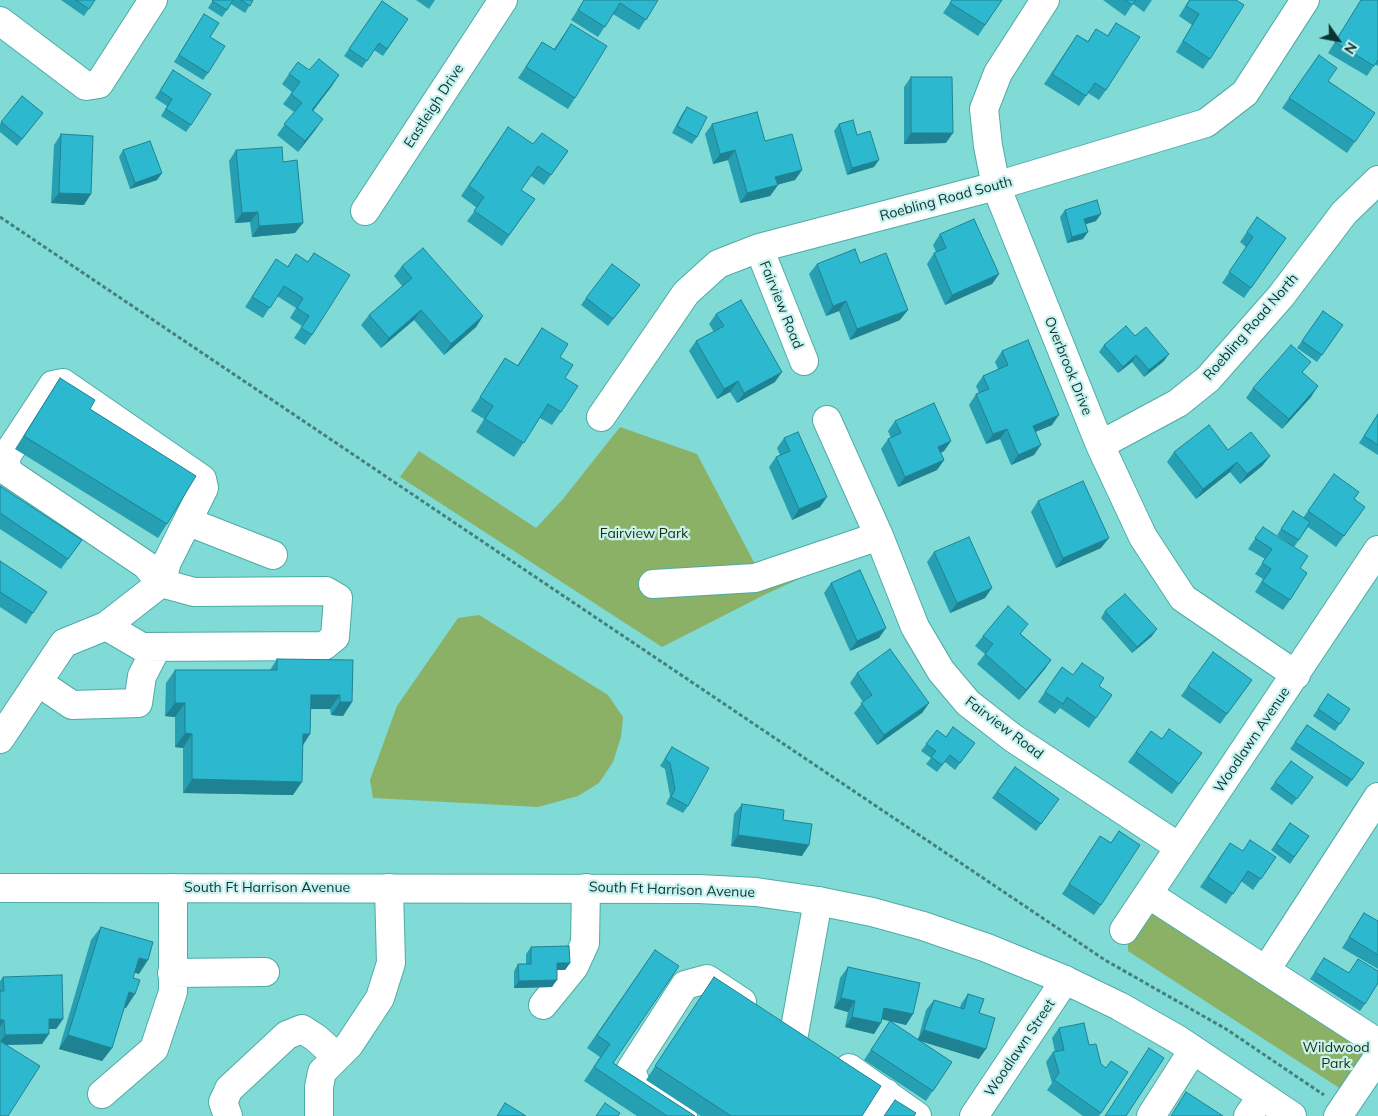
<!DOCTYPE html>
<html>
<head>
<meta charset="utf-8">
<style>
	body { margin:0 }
	#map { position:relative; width:1378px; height:1116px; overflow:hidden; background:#80dad5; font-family:Mulish,sans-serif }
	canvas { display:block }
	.north { position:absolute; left:1313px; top:15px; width:50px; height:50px; -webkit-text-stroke:4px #c8f2ef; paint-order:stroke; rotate:123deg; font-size:14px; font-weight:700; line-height:20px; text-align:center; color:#0c3432 }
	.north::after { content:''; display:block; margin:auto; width:18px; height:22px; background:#0c3432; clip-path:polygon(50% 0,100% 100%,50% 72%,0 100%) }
</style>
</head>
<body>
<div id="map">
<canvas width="1378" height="1116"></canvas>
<div class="north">N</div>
</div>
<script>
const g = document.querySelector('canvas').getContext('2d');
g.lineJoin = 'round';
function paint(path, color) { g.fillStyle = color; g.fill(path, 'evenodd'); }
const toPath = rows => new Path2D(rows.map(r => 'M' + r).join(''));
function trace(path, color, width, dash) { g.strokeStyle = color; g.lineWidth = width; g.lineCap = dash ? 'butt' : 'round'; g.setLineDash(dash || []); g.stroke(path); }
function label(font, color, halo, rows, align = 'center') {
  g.font = font + ' Mulish,sans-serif'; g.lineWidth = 4.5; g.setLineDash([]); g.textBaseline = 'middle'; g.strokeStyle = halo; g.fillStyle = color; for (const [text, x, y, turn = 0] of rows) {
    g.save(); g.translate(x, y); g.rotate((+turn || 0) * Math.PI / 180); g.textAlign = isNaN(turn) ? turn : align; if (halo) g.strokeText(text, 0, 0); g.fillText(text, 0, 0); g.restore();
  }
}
paint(toPath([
	[620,427,697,454,757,568,865,549,766,594,662,647,400,477,419,451,536,528,563,499],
	[479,615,608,695,623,717,621,737,613,762,599,783,578,796,538,807,373,798,370,780,397,706,458,618],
	[1149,911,1365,1050,1365,1059,1344,1091,1128,951,1128,944]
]), '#8ab166');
const minor = toPath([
	[1045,0,998,73,984,109,988,146,996,186,1100,445,1143,537,1183,598,1296,675],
	[0,21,86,86,99,84,153,0],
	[365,211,503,0],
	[759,248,804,361],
	[63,383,202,479,204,488,167,562,161,583,146,565,8,472,5,458,53,385,63,383],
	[601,417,686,293,718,264,759,248,996,186,1206,123,1245,93,1305,0],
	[827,420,879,536,915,627,941,671,968,703,1013,738,1179,847],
	[1100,445,1178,403,1208,379,1281,296,1344,213,1378,180],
	[189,522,273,555],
	[653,584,755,578,879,536],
	[38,682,72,705,138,703,142,676,157,647],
	[0,739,64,643,106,626,161,583,194,592,326,591,338,598,335,637,324,646,142,647,106,626],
	[1148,894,1378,1043],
	[1124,930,1378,550],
	[1266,970,1378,797],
	[172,973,265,972],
	[543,1005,574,967,585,943,586,888],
	[794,1034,818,901],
	[849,1068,917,1116],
	[102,1094,154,1049,173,992,173,888],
	[228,1116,223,1102,229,1089,287,1035,302,1029,316,1038,337,1057],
	[319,1116,319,1087,322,1072,349,1045,380,998,391,963,389,888],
	[683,1116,637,1087,631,1069,685,985,707,979,742,1002],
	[872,1116,886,1093],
	[974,1116,1065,980],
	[1151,1116,1193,1050],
	[1248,1116,1262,1096],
	[1338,1116,1378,1057]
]);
const major = toPath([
	[0,888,699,889,756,892,818,901,872,912,923,926,987,948,1065,980,1119,1006,1177,1039,1292,1116]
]);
trace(minor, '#4faba7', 30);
trace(major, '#4faba7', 30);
trace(toPath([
	[0,217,1105,960,1226,1029,1324,1095]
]), '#42827e', 3, [4, 2.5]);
trace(minor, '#fff', 28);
trace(major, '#fff', 28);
paint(toPath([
	[61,0,95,0,84,16],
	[213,0,253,0,245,13,231,4,222,17,208,8],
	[416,0,435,0,429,9],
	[584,0,658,0,639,30,613,14,598,37,571,20],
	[952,0,1002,0,978,36,943,13],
	[1103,0,1152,0,1144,12,1133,4,1125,16],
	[1189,0,1236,0,1210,59,1203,69,1176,52,1192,25,1179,16],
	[1361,0,1378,0,1378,66,1375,64,1367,76,1328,53],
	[382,1,408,19,383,56,374,50,362,68,344,56],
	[204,14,210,37,208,73,203,80,174,62],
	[1116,23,1106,90,1099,100,1088,93,1079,106,1044,84,1077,35,1088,41,1096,29,1107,36],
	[571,24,575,98,568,109,518,78,542,42,554,49],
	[1319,55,1328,81,1375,113,1347,153,1282,108],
	[173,70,191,125,186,132,161,116,167,106,155,98],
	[309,70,339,75,313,111,316,129,298,152,277,135,294,112,283,104,292,92,282,84,289,74],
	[911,77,946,143,904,144,904,87],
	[22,96,43,113,17,146,0,132,0,124],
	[687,107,697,137,692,144,672,133,682,114],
	[712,124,765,141,802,170,795,180,777,185,778,185,770,196,740,203,728,160,713,164,705,134],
	[839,124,874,167,847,175,834,131],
	[61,134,84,205,51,203,54,145],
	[501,137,533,144,568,151,544,185,531,176,521,190,535,199,502,246,467,221,477,208,461,196],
	[123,150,162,173,157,180,130,189,119,157],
	[236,150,283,162,295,233,252,237,250,222,235,223,229,161],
	[1065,210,1096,221,1086,224,1083,239,1067,243,1060,217],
	[1257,217,1286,238,1244,298,1222,283,1246,247,1240,242],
	[940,234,999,274,992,284,945,305,927,264,934,253,936,252,933,245],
	[314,253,312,335,305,345,294,338,302,326,290,318,296,308,277,296,263,318,245,307,276,259,287,267,296,254,308,262],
	[860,263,900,320,850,340,839,311,826,316,809,274,817,264],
	[402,266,483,316,476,327,444,355,414,320,381,348,361,325,369,315,402,286,394,276],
	[640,285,608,326,581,305,586,298],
	[1323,311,1343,325,1317,362,1297,348],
	[716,314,775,382,737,403,730,392,717,399,689,351,696,341,714,332,709,324],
	[542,328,560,357,565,378,561,412,552,425,540,418,514,457,476,432,484,419,471,411,505,358,517,366],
	[1135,336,1164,361,1144,377,1132,362,1118,373,1099,352,1104,345],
	[1002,351,1052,425,1035,432,1034,455,1011,465,1000,439,986,444,969,405,976,394,979,393,976,386,983,376,998,369,995,362],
	[1303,373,1311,397,1282,429,1246,398,1253,388],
	[60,378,90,409,167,524,158,538,15,449,51,392],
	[1378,414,1378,455,1359,443],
	[895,421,951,441,944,451,941,453,944,460,937,470,898,487,881,449,888,439,891,438,888,431],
	[784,438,820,507,792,520,769,467,776,457,780,455,777,448],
	[1228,450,1270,456,1262,466,1240,484,1230,472,1196,499,1167,462,1174,452],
	[0,486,82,540,61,569,0,529],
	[1354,499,1365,507,1336,547,1308,527,1294,547,1277,535,1293,511,1303,518,1308,511],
	[1038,501,1101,548,1056,568,1031,512],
	[1263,527,1300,568,1290,600,1283,610,1255,592,1263,579,1255,574,1265,559,1248,549],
	[934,552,985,598,950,613,927,562],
	[0,561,33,613,26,624,0,607],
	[831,583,879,638,850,651,824,593],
	[1105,611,1152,636,1132,653,1101,618],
	[1021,634,1051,660,1044,670,1019,700,977,664,985,654,975,646,983,636],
	[277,659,352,702,343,716,331,715,330,709,311,709,310,734,303,745,293,795,183,793,183,748,175,747,175,717,165,716,166,683,175,670,270,670],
	[1062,667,1073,675,1099,686,1112,695,1089,728,1060,708,1055,714,1038,702],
	[857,673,929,703,922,713,877,745,854,713,863,702,850,683],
	[1252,680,1220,724,1181,696,1188,686],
	[1328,694,1350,709,1335,731,1313,716],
	[1307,725,1364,763,1347,787,1290,749],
	[937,730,946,737,970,750,955,770,945,762,937,772,926,764,931,758,921,751],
	[1151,731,1162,739,1202,753,1172,794,1128,762],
	[672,747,688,806,683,813,666,804,670,796,665,769,660,766],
	[1015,767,1059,799,1036,831,992,798],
	[1275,782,1308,784,1292,805,1270,789],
	[742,804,783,820,802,856,731,846,734,814],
	[1290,823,1309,836,1290,864,1271,850],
	[1119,831,1101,905,1094,915,1062,894,1100,836,1111,843],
	[1243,851,1276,857,1253,890,1241,881,1226,904,1200,887,1223,853],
	[1364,913,1377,921,1378,920,1378,969,1342,948],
	[101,927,139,974,134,972,126,1008,124,1007,112,1048,102,1061,59,1049,91,940],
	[531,947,570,963,565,970,557,970,552,987,514,988,514,971,518,964,526,964,526,954],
	[655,950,613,1063,695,1116,637,1116,584,1081,600,1057,587,1048],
	[1324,958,1349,973,1358,959,1365,1004,1360,1011,1310,979],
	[848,967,913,1014,906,1025,882,1019,874,1034,845,1027,848,1012,834,1008,840,978],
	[3,977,63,1019,56,1029,49,1029,42,1044,6,1045,0,1116,0,981],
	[714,977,862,1116,701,1116,646,1080],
	[968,994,979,1013,979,1059,920,1041,952,1062,926,1101,864,1060,890,1021,918,1040,926,1010,934,1000,960,1008,961,1004],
	[1059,1028,1089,1045,1101,1064,1106,1068,1128,1072,1099,1116,1083,1116,1047,1090,1052,1083,1046,1062,1053,1052,1055,1052,1052,1038]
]), '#269fb3');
paint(toPath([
	[339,75,332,86,305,121,312,110],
	[323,119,316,129,298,152,305,141],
	[911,133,953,133,946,143,904,144],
	[735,150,728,160,713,164,720,154],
	[879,160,874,167,847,175,852,168],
	[802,170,795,180,768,187,775,177],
	[162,173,157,180,130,189,135,183],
	[778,185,770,196,740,203,747,193],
	[59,193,91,194,84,205,51,203],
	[258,212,250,222,235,223,242,213],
	[1101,214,1096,221,1080,226,1084,219],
	[303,223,295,233,252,237,259,226],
	[1088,232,1083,239,1067,243,1072,237],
	[999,274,992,284,945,305,952,295],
	[846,301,839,311,826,316,833,306],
	[421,310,414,320,381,348,389,338],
	[908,310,900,320,850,340,857,329],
	[483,316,476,327,444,355,451,344],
	[1169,354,1164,361,1144,377,1149,370],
	[1136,355,1132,362,1118,373,1123,367],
	[782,372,775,382,737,403,744,393],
	[738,381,730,392,717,399,724,389],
	[1318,386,1311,397,1282,429,1289,419],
	[1059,415,1052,425,1026,436,1033,426],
	[1007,429,1000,439,986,444,993,434],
	[951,441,944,451,931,457,938,447],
	[1041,445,1034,455,1011,465,1018,455],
	[1270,456,1262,466,1240,484,1247,474],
	[944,460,937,470,898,487,905,477],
	[1237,462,1230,472,1196,499,1203,489],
	[827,497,820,507,792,520,799,509],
	[1109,538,1101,548,1056,568,1063,558],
	[992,588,985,598,950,613,957,603],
	[886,628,879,638,850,651,857,641],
	[1157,629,1152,636,1132,653,1137,647],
	[1051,660,1044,670,1019,700,1026,690],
	[311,695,340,695,330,709,302,709],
	[340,702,352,702,343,716,331,715],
	[175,703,185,703,175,717,165,716],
	[929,703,922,713,877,745,884,735],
	[185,733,192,734,183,748,175,747],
	[303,734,310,734,301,748],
	[192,779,302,782,293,795,183,793],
	[738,835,809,845,802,856,731,846],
	[139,958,148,960,139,974,130,971],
	[557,963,570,963,565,970,552,970],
	[557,980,552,987,514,988,519,981],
	[129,992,135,994,126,1008,119,1006],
	[841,998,855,1001,848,1012,834,1008],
	[884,1008,913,1014,906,1025,877,1018],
	[852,1017,881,1023,874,1034,845,1027],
	[49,1019,63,1019,56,1029,42,1029],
	[0,1020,4,1020,0,1027],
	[924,1030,986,1049,979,1059,917,1040],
	[49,1034,42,1044,0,1045,0,1042,5,1035],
	[68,1035,112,1048,102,1061,59,1049]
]), '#1f8292');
const building = toPath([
	[76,0,95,0,89,9,76,0],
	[213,0,233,0,227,10,212,1,213,0],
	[241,0,253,0,250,6,241,0],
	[584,0,658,0,646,20,620,3,605,27,578,10,584,0],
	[952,0,1002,0,985,25,950,3,952,0],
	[1125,0,1136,0,1132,5,1125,0],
	[1190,0,1236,0,1244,5,1210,59,1183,41,1199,14,1186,6,1190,0],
	[1361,0,1378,0,1378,60,1374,66,1335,42,1361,0],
	[382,1,408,19,387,49,379,43,367,61,349,49,382,1],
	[204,14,219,23,210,37,225,46,208,73,179,55,204,14],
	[1116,23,1140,37,1106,90,1095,83,1086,96,1052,74,1077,35,1088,42,1096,29,1108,36,1116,23],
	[571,24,607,46,575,98,526,67,542,42,555,50,571,24],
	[1319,55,1337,68,1328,81,1375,113,1355,142,1289,98,1319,55],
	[319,59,339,75,312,110,323,119,305,141,284,124,302,103,291,94,300,82,289,74,298,62,309,70,319,59],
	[173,70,211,94,191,125,166,109,172,99,160,91,173,70],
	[911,77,952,77,953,133,911,133,911,77],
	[22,96,43,113,22,139,1,122,22,96],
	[687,107,707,117,697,137,677,126,687,107],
	[757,112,765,141,792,134,802,170,775,177,778,185,747,193,735,150,720,154,712,124,757,112],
	[853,120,857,135,870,131,879,160,852,168,839,124,853,120],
	[508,127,533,144,542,133,568,151,551,175,538,166,521,190,535,199,509,235,474,211,484,197,469,186,508,127],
	[61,134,93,136,91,194,59,193,61,134],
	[150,141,162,173,135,183,123,150,150,141],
	[282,147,283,162,297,160,303,223,259,226,258,212,242,213,236,150,282,147],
	[1097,200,1101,214,1084,219,1088,232,1072,237,1065,210,1097,200],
	[1257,217,1286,238,1251,288,1229,272,1253,237,1247,232,1257,217],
	[974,219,999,274,952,295,934,253,946,248,940,234,974,219],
	[423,248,483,316,451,344,421,310,389,338,369,315,412,278,402,266,423,248],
	[855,249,860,263,886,253,908,310,857,329,846,301,833,306,817,264,855,249],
	[314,253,350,275,312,335,301,328,309,316,297,308,303,298,284,286,270,308,252,297,276,259,288,267,296,254,308,262,314,253],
	[612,264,640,285,613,319,586,298,612,264],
	[741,300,782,372,744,393,738,381,724,389,696,341,724,326,716,314,741,300],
	[1323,311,1343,325,1322,355,1302,341,1323,311],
	[1126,326,1135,336,1146,327,1169,354,1149,370,1136,355,1123,367,1104,345,1126,326],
	[542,328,568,344,560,357,573,365,565,378,578,386,561,412,548,404,524,443,485,419,493,406,480,397,505,358,518,366,542,328],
	[1028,340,1059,415,1033,426,1041,445,1018,455,1007,429,993,434,976,394,989,389,983,376,1008,365,1002,351,1028,340],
	[1291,345,1311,362,1302,372,1318,386,1289,419,1253,388,1291,345],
	[60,378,95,400,90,409,196,476,167,524,24,436,60,378],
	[934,403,951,441,938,447,944,460,905,477,888,439,901,433,895,421,934,403],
	[1378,414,1378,445,1364,436,1378,414],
	[1209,425,1228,450,1251,432,1270,456,1247,474,1237,462,1203,489,1174,452,1209,425],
	[798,432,827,497,799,509,776,457,790,451,784,438,798,432],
	[1334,474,1359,492,1354,499,1365,507,1344,536,1308,511,1334,474],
	[1083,481,1109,538,1063,558,1038,501,1083,481],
	[0,486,82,540,68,559,0,513,0,486],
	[1293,511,1310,522,1299,540,1281,529,1293,511],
	[1263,527,1308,556,1300,568,1307,573,1290,600,1262,582,1271,569,1262,563,1272,549,1255,538,1263,527],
	[969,537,992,588,957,603,934,552,969,537],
	[0,561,47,592,33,613,0,592,0,561],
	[860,570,886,628,857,641,831,583,860,570],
	[1125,594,1157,629,1137,647,1105,611,1125,594],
	[1008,606,1028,624,1020,634,1051,660,1026,690,985,654,993,644,983,636,1008,606],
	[890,649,929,703,884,735,861,703,872,695,857,673,890,649],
	[1213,652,1252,680,1227,714,1188,686,1213,652],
	[277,659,353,660,352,702,340,702,340,695,311,695,310,734,303,734,302,782,192,779,192,734,185,733,185,703,175,703,175,670,277,670,277,659],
	[1082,663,1104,678,1099,686,1112,695,1096,718,1067,697,1063,704,1045,692,1062,667,1073,675,1082,663],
	[1328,694,1350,709,1340,724,1318,709,1328,694],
	[1307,725,1364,763,1352,780,1295,742,1307,725],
	[953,727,975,743,960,763,950,755,942,765,931,757,936,751,926,744,937,730,946,737,953,727],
	[1169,729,1202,753,1179,784,1136,752,1151,731,1162,739,1169,729],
	[672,747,709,768,688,806,671,797,675,789,670,763,665,759,672,747],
	[1291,761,1313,777,1297,799,1275,782,1291,761],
	[1015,767,1059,799,1041,824,997,792,1015,767],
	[742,804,784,810,783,820,812,824,809,845,738,835,742,804],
	[1290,823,1309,836,1294,857,1276,844,1290,823],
	[1119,831,1140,845,1101,905,1069,884,1100,836,1111,843,1119,831],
	[1250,840,1276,857,1261,879,1248,871,1233,894,1208,877,1230,843,1243,851,1250,840],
	[1364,913,1378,921,1378,955,1349,937,1364,913],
	[101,927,153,942,148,960,139,958,133,978,140,980,135,994,129,992,112,1048,68,1035,101,927],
	[569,946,570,963,557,963,557,980,519,981,518,964,531,964,531,947,569,946],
	[655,950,679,966,613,1063,695,1116,667,1116,594,1067,610,1044,597,1035,655,950],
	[1324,958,1349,973,1358,959,1378,971,1378,983,1365,1004,1315,972,1324,958],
	[848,967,920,983,913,1014,884,1008,881,1023,852,1017,855,1001,841,998,848,967],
	[62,975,63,1019,49,1019,49,1034,5,1035,4,1020,0,1020,0,991,4,991,3,977,62,975],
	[714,977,881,1086,862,1116,731,1116,655,1066,714,977],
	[968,994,984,999,979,1013,995,1018,986,1049,924,1030,934,1000,964,1009,968,994],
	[890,1021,952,1062,933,1091,871,1050,890,1021],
	[1084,1023,1089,1045,1096,1044,1101,1064,1106,1068,1111,1061,1128,1072,1101,1113,1054,1080,1059,1073,1053,1052,1064,1050,1059,1028,1084,1023],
	[0,1041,40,1066,8,1116,0,1116,0,1041],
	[1149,1048,1164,1058,1126,1116,1105,1116,1149,1048],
	[1186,1092,1223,1116,1171,1116,1186,1092],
	[895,1100,916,1113,914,1116,884,1116,895,1100],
	[505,1103,526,1116,497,1116,505,1103],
	[605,1103,620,1113,618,1116,596,1116,605,1103]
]);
paint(building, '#2cb9d0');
trace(building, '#1f8292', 1);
label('14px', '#0c3432', '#c8f2ef', [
	["Eastleigh Drive",434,106,-57],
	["Roebling Road South",946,199,-15],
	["Fairview Road",781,305,68],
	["Roebling Road North",1251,327,-49],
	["Overbrook Drive",1068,366,68],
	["Fairview Road",1004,728,37],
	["Woodlawn Avenue",1252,740,-56],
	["South Ft Harrison Avenue",267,888],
	["South Ft Harrison Avenue",672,890,2],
	["Woodlawn Street",1020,1048,-56]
]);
label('14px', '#1c3005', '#c8f2ef', [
	["Fairview Park",644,534],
	["Wildwood",1336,1048],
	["Park",1336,1064]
]);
</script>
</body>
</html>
